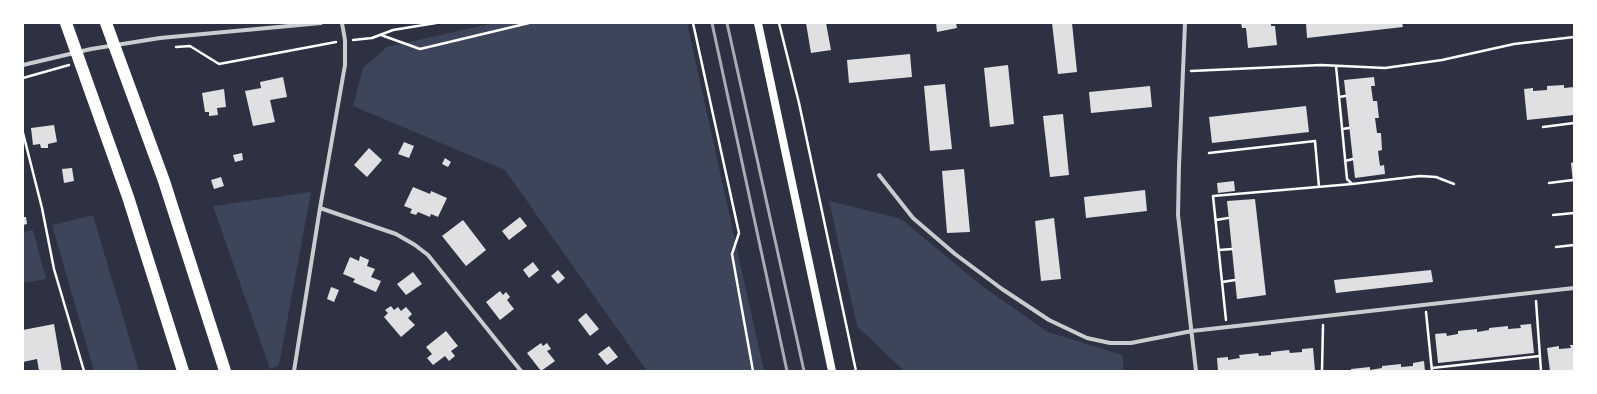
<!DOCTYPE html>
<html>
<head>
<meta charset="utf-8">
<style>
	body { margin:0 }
	#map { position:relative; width:1597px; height:394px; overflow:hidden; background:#2d3142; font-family:"PT Sans",sans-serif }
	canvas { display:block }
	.frame { position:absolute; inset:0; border:24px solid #fff; pointer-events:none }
</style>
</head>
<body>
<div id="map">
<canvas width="1597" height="394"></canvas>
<div class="frame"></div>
</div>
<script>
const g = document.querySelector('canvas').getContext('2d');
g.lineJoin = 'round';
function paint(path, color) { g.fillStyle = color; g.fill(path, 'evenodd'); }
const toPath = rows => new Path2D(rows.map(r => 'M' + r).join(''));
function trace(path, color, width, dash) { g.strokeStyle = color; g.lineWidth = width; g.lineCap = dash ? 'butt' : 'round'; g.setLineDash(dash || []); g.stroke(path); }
paint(toPath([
	[494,23,687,23,764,371,647,371,505,170,353,106,363,68,387,47],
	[311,192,279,365,270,369,213,206],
	[829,201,901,219,982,286,1048,332,1122,355,1124,371,904,371,857,326],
	[93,215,139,371,94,371,52,225],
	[33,230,46,279,23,283,23,232]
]), '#3c4559');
paint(toPath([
	[806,23,826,23,831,50,811,53],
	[936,23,956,23,957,28,937,32],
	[1052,23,1072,23,1077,72,1058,74],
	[1241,23,1271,23,1271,26,1275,26,1277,45,1248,48,1246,28,1242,28],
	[1306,23,1402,23,1403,27,1307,38],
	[910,54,912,77,849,83,847,60],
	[1008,65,1014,124,990,127,984,68],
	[283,77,287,97,270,100,275,122,253,126,245,91,261,88,260,82],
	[1374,77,1375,86,1371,86,1373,101,1377,101,1379,118,1375,118,1377,133,1381,133,1382,150,1378,151,1380,166,1384,165,1385,174,1355,178,1344,80],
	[945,84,952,149,930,151,924,86],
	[1564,85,1564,88,1574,87,1574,115,1527,120,1524,89,1533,88,1533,91,1547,90,1547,86],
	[1150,86,1152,107,1091,113,1089,92],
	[224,89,226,107,217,108,218,115,209,116,209,112,205,112,202,93],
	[1306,106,1309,132,1212,143,1209,117],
	[1063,114,1069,175,1050,177,1043,116],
	[54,125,57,142,48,144,48,148,41,148,40,144,33,145,31,128],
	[404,142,414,146,409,158,398,154],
	[369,148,382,160,367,177,354,165],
	[242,153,243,160,235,162,233,155],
	[445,158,451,162,448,167,442,164],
	[1574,162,1574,183,1573,183,1571,163],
	[72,168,74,181,64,183,62,169],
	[964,169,970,232,947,233,942,171],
	[221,177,224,186,214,189,211,180],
	[1234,181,1235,191,1218,193,1217,183],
	[413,187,430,194,431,191,447,198,438,217,431,214,430,217,418,212,416,215,410,213,412,209,404,206],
	[1145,190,1147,211,1086,218,1084,197],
	[1255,199,1266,295,1237,299,1227,201],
	[23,217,26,217,27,224,23,225],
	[520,217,527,226,509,240,502,231],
	[1054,218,1061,279,1041,281,1035,221],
	[463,220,486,250,466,266,442,236],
	[360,256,369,260,367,266,375,269,371,277,381,281,376,292,353,282,355,279,343,274,350,257,359,261],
	[533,262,539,270,529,278,523,270],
	[558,270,565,278,558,284,551,276],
	[1431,270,1433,282,1336,293,1334,280],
	[413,272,422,284,406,295,397,284],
	[331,287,339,290,334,302,327,299],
	[500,291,503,295,506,292,510,297,507,300,514,309,500,320,486,302],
	[391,306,394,310,398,307,401,311,406,307,412,314,408,318,415,325,401,337,384,317,388,313,385,310],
	[586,313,599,329,590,336,578,320],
	[54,324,62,371,39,371,37,359,23,362,23,330],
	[1531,324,1534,353,1438,363,1435,334,1446,333,1447,336,1458,334,1458,331,1477,329,1477,332,1489,330,1489,328,1508,326,1508,329,1521,328,1520,325],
	[446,331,458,346,451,351,455,356,449,361,445,356,433,365,427,358,432,354,426,347],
	[541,343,543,346,547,343,551,349,547,351,555,361,541,371,527,353],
	[1570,345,1574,345,1574,371,1550,371,1547,348,1559,346,1559,349,1571,348],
	[609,346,618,357,607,365,598,354],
	[1313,348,1315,371,1218,371,1217,358,1228,357,1228,360,1240,358,1239,355,1258,353,1259,356,1271,355,1271,352,1289,350,1290,353,1302,352,1302,349],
	[1424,361,1425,371,1351,371,1351,369,1370,367,1370,370,1382,368,1382,366,1401,364,1401,367,1413,366,1413,363]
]), '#e0e0e3');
trace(toPath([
	[693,23,739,233,732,254,753,371],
	[779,23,799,103,856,371],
	[381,35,420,49,529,23],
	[353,40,372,38,393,30,436,23],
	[176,47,190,46,219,64,336,42],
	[1336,66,1347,179,1352,184,1420,176,1436,177,1454,184],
	[1191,71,1321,65,1385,68,1442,60,1514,44,1574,37],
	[23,78,69,65],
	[1339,97,1345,96],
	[1543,127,1574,123],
	[1342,129,1349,128],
	[23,133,42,208,54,269,84,371],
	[1209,153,1315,141,1319,187],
	[1345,161,1353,159],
	[1549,183,1573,180],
	[1553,215,1574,213],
	[1216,220,1228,218],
	[1556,247,1574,245],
	[1219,250,1232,249],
	[1222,282,1235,280],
	[1536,301,1541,371],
	[1426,312,1432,371],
	[1226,320,1213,196,1352,184],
	[1432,368,1540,356],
	[1322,371,1323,325]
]), '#fff', 2.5);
trace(toPath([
	[342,23,345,40,345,65,320,208,396,234,415,245,428,255,521,371],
	[1185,23,1179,166,1178,215,1196,371],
	[23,65,91,49,160,38,321,23],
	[879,175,913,218,955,254,1002,289,1049,320,1087,338,1110,343,1131,343,1192,331,1574,288],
	[294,371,320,208]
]), '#caccd0', 4);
trace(toPath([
	[758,23,832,371]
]), '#fff', 8);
trace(toPath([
	[66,23,128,197,183,371],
	[106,23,164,181,225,371]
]), '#fff', 12);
trace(toPath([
	[712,23,787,371],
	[727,23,804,371]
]), '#abadb3', 3);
</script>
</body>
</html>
